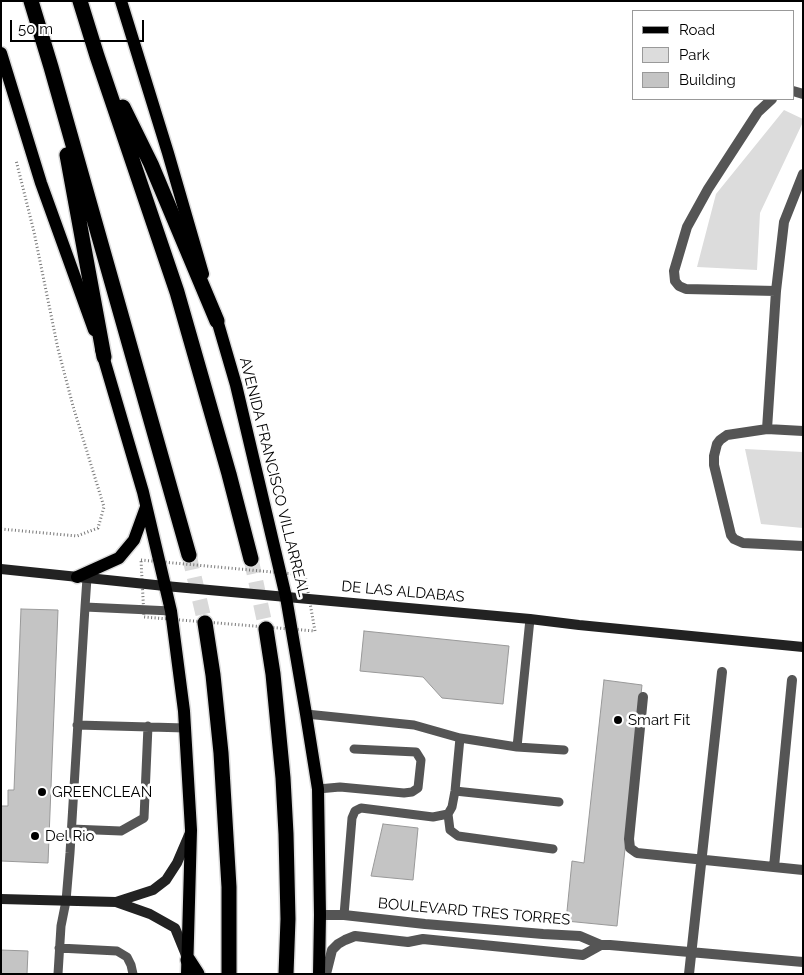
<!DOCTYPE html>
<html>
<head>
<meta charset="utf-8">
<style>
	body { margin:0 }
	#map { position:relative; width:804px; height:975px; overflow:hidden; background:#fff; font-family:Raleway,sans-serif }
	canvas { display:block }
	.frame { position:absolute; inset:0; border:2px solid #000; pointer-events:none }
	.legend { position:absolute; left:632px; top:10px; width:162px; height:90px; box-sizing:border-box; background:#fff; border:1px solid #999; margin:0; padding:6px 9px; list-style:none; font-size:15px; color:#000 }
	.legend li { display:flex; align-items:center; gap:10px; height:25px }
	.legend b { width:25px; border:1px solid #999 }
	.scale { position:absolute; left:10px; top:20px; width:134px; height:22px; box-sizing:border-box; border:2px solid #000; border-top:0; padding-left:6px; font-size:15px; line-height:18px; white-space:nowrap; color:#000; -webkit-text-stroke:4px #fff; paint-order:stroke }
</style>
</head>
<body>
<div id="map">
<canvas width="804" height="975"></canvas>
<div class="frame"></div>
<ul class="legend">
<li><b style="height:6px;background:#000"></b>Road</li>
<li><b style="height:14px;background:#dcdcdc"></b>Park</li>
<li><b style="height:14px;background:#c4c4c4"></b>Building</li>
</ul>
<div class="scale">50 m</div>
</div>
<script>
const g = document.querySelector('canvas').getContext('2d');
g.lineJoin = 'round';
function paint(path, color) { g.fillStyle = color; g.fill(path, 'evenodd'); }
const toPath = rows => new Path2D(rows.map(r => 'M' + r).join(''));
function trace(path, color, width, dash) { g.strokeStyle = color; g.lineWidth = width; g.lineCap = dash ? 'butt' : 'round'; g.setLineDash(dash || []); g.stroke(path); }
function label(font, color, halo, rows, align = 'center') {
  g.font = font + ' Raleway,sans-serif'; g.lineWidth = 5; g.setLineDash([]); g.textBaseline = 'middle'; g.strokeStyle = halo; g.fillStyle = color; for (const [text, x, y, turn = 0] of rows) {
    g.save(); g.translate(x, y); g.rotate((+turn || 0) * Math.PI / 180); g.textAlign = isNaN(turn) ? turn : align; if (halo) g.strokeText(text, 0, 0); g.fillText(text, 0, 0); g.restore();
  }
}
paint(toPath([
	[784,110,803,119,803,122,760,213,757,270,697,267,716,194],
	[745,449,803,452,803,528,761,524]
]), '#dcdcdc');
const building = toPath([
	[21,609,58,610,48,863,1,861,1,806,8,806,8,790,14,790,21,609],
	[364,631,509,646,503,704,442,698,423,677,360,671,364,631],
	[604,680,642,685,617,926,566,921,572,861,584,863,604,680],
	[383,824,418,828,413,880,371,876,383,824],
	[1,950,28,951,27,974,1,974,1,950]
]);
paint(building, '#c4c4c4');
trace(building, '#999', 1);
trace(toPath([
	[189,555,205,623],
	[251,559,266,629]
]), '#d9d9d9', 15, [15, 8]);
const primary = toPath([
	[121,1,168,153,203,274],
	[1,53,41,183,94,330],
	[215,313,236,385,286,597,306,714,318,789,320,915,319,974],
	[101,349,143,492,171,611,184,711,191,830,187,974],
	[77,577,119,558,134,540,146,507]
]);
const highway = toPath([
	[31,1,51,67,189,555],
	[80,1,97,56,177,292,229,474,251,559],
	[123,107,151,164,217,321],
	[67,155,104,357],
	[205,623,213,675,221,753,229,887,229,974],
	[266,629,273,674,283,778,286,834,288,919,286,974],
	[188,960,197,974]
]);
trace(primary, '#dbdbdb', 15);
trace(highway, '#dbdbdb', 18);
trace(toPath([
	[1,529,77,536,98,528,104,507,73,406,58,349,34,232,16,160],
	[141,560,305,575,315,631,144,617,141,560]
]), '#777', 3, [1, 2.5]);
trace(toPath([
	[85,607,87,578],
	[306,714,414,725,460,738,517,747,564,750],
	[77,725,186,728],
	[517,747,530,619],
	[318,789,340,787,404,793,412,792,418,788,421,760,416,752,354,749],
	[455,791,559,802],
	[448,814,450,830,458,836,553,849],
	[71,829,121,831,144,818,148,726],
	[344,915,352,818,355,811,361,808,433,817,448,814,452,807,455,791,460,738],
	[59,948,117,951,127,957,131,965,133,974],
	[58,974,61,926,66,901,70,853,85,607,171,611]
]), '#555', 9);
trace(toPath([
	[793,91,803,94],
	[772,99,758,112,708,189,687,227,674,271,675,281,679,286,686,289,776,291],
	[767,429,776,291,784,222,803,174],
	[803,431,767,429,727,435,720,440,717,444,714,456,714,465,731,535,734,539,743,543,803,546],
	[643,697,629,839,630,848,637,853,803,870],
	[774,867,792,680],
	[320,915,344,915,425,924,543,934,580,936,601,945,610,945,803,962],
	[326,974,332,950,338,944,345,940,355,936,408,942,423,939,583,955,601,945],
	[689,974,722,672]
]), '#555', 10);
trace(toPath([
	[1,569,165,586,530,619,579,625,803,647],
	[1,899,116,902,150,914,175,928,186,955],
	[116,902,153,890,166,880,177,863,189,835]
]), '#222', 10);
trace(primary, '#000', 12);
trace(highway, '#000', 15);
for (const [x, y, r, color] of [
	[618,720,5,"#000"],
	[42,792,5,"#000"],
	[35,836,5,"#000"]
]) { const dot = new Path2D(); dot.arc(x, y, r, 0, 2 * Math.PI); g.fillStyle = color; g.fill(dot); trace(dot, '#fff', 2); }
label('15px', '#000', '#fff', [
	["AVENIDA FRANCISCO VILLARREAL",274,477,76],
	["DE LAS ALDABAS",403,592,5],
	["BOULEVARD TRES TORRES",474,912,5]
]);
label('15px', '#000', '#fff', [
	["Smart Fit",628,720],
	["GREENCLEAN",52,792],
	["Del Rio",45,836]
], 'left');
</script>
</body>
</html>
